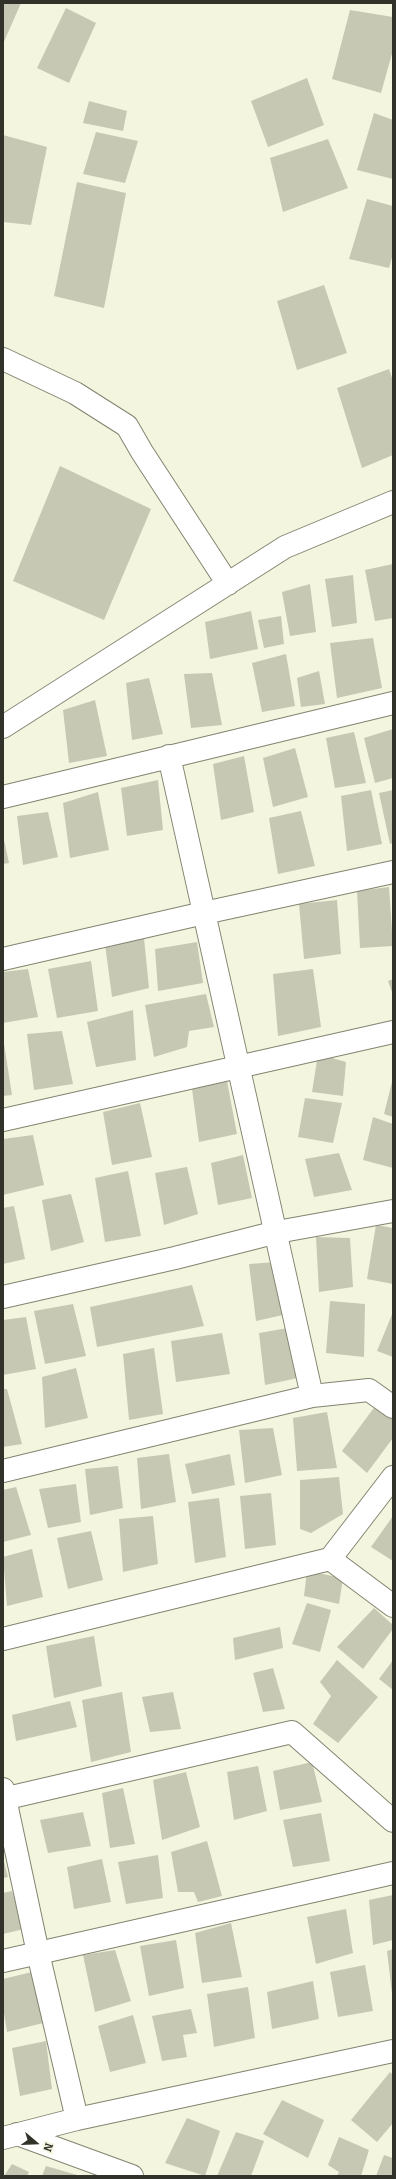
<!DOCTYPE html>
<html>
<head>
<meta charset="utf-8">
<style>
	body { margin:0 }
	#map { position:relative; width:396px; height:2179px; overflow:hidden; background:#f4f5df; font-family:Bitter,serif }
	canvas { display:block }
	.frame { position:absolute; inset:0; border:4px solid #313229; pointer-events:none }
	.north { position:absolute; left:16px; top:2123px; width:40px; height:40px; -webkit-text-stroke:3px #f4f5df; paint-order:stroke; rotate:109deg; font-size:11px; font-weight:700; line-height:16px; text-align:center; color:#313229 }
	.north::after { content:''; display:block; margin:auto; width:14px; height:18px; background:#313229; clip-path:polygon(50% 0,100% 100%,50% 72%,0 100%) }
</style>
</head>
<body>
<div id="map">
<canvas width="396" height="2179"></canvas>
<div class="frame"></div>
<div class="north">N</div>
</div>
<script>
const g = document.querySelector('canvas').getContext('2d');
g.lineJoin = 'round';
function paint(path, color) { g.fillStyle = color; g.fill(path, 'evenodd'); }
const toPath = rows => new Path2D(rows.map(r => 'M' + r).join(''));
function trace(path, color, width, dash) { g.strokeStyle = color; g.lineWidth = width; g.lineCap = dash ? 'butt' : 'round'; g.setLineDash(dash || []); g.stroke(path); }
paint(toPath([
	[3,3,21,3,3,44],
	[66,8,96,23,69,83,37,68],
	[350,10,393,17,393,50,381,93,332,79],
	[307,78,324,125,268,147,251,101],
	[89,101,127,111,123,131,83,123],
	[374,113,393,120,393,179,357,170],
	[96,132,138,141,125,183,83,174],
	[3,135,47,147,31,225,3,222],
	[328,139,348,188,283,212,270,158],
	[77,182,126,193,104,308,54,296],
	[367,199,393,206,393,254,389,268,349,259],
	[324,285,347,353,297,370,277,301],
	[389,369,393,381,393,455,362,468,337,388],
	[60,466,151,509,104,620,13,581],
	[393,564,393,618,375,621,365,570],
	[353,575,357,623,332,627,325,579],
	[310,584,316,632,290,636,282,592],
	[251,611,258,649,210,659,205,622],
	[281,616,284,644,264,648,258,620],
	[373,638,382,688,337,698,330,643],
	[286,654,295,706,262,712,252,663],
	[319,671,325,704,301,707,297,678],
	[212,673,222,725,191,728,184,674],
	[149,678,163,734,132,740,126,683],
	[95,700,107,756,69,763,63,710],
	[393,729,393,778,375,783,364,738],
	[354,732,366,783,335,788,326,738],
	[295,748,308,797,273,807,263,758],
	[244,756,254,812,221,820,213,764],
	[158,780,163,830,127,836,121,788],
	[371,790,382,844,347,851,341,796],
	[393,790,393,843,390,844,379,793],
	[98,792,109,850,70,858,63,803],
	[301,811,315,866,278,874,269,818],
	[48,812,58,857,23,865,17,816],
	[3,835,9,863,3,864],
	[389,887,393,946,360,948,357,891],
	[337,900,341,954,304,959,299,904],
	[144,938,149,988,112,997,105,944],
	[197,942,203,983,158,991,155,949],
	[91,961,98,1011,57,1018,48,969],
	[28,969,38,1017,3,1023,3,972],
	[313,969,321,1027,278,1036,273,974],
	[393,979,393,995,388,981],
	[206,994,214,1027,189,1031,187,1047,154,1057,145,1005],
	[133,1010,136,1060,96,1067,87,1022],
	[62,1031,73,1084,34,1090,27,1034],
	[3,1037,12,1095,3,1096],
	[318,1054,346,1062,343,1096,312,1092],
	[227,1081,237,1134,199,1142,192,1089],
	[392,1082,393,1082,393,1117,384,1114],
	[305,1098,342,1103,333,1143,298,1137],
	[140,1103,152,1157,112,1165,103,1112],
	[373,1117,393,1124,393,1168,363,1160],
	[33,1135,44,1185,3,1195,3,1139],
	[339,1153,352,1190,314,1197,305,1159],
	[243,1155,252,1198,218,1205,211,1163],
	[187,1167,198,1214,164,1225,155,1173],
	[128,1171,141,1236,105,1242,95,1178],
	[71,1194,84,1242,51,1251,42,1200],
	[14,1206,25,1259,3,1264,3,1208],
	[376,1225,393,1228,393,1284,367,1279],
	[316,1237,350,1238,353,1287,319,1292],
	[276,1262,283,1315,256,1321,249,1264],
	[192,1285,204,1326,97,1347,90,1307],
	[330,1301,365,1304,364,1357,326,1353],
	[73,1304,86,1356,45,1364,34,1311],
	[393,1312,393,1357,377,1351],
	[26,1317,36,1369,3,1375,3,1320],
	[288,1328,298,1378,265,1385,259,1333],
	[222,1333,230,1374,176,1382,171,1341],
	[154,1348,163,1414,129,1420,123,1354],
	[76,1368,88,1418,45,1428,42,1377],
	[3,1389,7,1389,22,1444,3,1447],
	[376,1405,393,1418,393,1438,367,1473,342,1451],
	[327,1412,337,1468,297,1471,293,1418],
	[273,1428,282,1475,245,1483,239,1430],
	[169,1454,176,1502,141,1509,137,1458],
	[230,1454,235,1485,192,1494,185,1464],
	[118,1466,123,1508,90,1515,85,1469],
	[339,1477,343,1514,311,1533,300,1529,300,1480],
	[76,1484,81,1522,48,1528,39,1489],
	[16,1487,31,1535,3,1542,3,1490],
	[271,1493,276,1545,245,1549,240,1496],
	[219,1498,226,1557,195,1563,188,1502],
	[153,1516,158,1564,123,1572,119,1519],
	[393,1516,393,1561,371,1547],
	[91,1531,103,1580,68,1589,57,1538],
	[32,1549,43,1597,7,1606,3,1557],
	[307,1571,343,1578,339,1604,304,1596],
	[307,1603,331,1610,320,1652,292,1644],
	[374,1608,393,1625,393,1629,363,1669,337,1647],
	[280,1627,283,1648,235,1660,233,1638],
	[94,1636,102,1686,54,1698,46,1646],
	[337,1660,378,1697,338,1743,313,1724,331,1696,320,1682],
	[393,1660,393,1690,379,1679],
	[273,1668,285,1709,263,1712,253,1673],
	[122,1692,131,1752,91,1762,82,1700],
	[173,1692,181,1729,150,1732,142,1697],
	[70,1701,77,1727,16,1741,12,1715],
	[312,1762,322,1802,280,1810,273,1771],
	[258,1766,267,1811,234,1820,227,1772],
	[186,1772,200,1827,162,1840,153,1780],
	[123,1788,135,1844,110,1848,102,1793],
	[83,1812,91,1846,48,1853,40,1820],
	[321,1813,330,1861,293,1867,283,1820],
	[207,1841,222,1896,198,1902,194,1892,178,1892,171,1852],
	[158,1855,163,1898,126,1904,118,1862],
	[3,1858,8,1877,3,1878],
	[102,1859,111,1902,74,1909,67,1867],
	[12,1891,24,1929,3,1934,3,1893],
	[393,1895,393,1940,373,1945,369,1900],
	[346,1909,353,1953,316,1964,307,1917],
	[231,1923,242,1977,202,1983,195,1933],
	[176,1940,184,1988,149,1996,140,1946],
	[393,1949,393,1994,392,1994,387,1951],
	[115,1950,131,2001,95,2012,83,1955],
	[365,1965,373,2011,338,2017,330,1972],
	[32,1972,43,2023,7,2032,3,2007,3,1979],
	[313,1981,319,2019,272,2029,267,1992],
	[248,1987,255,2038,214,2047,207,1994],
	[191,2009,197,2033,183,2035,187,2057,162,2061,152,2016],
	[133,2015,146,2063,110,2072,98,2026],
	[46,2041,52,2089,20,2096,12,2048],
	[390,2072,393,2075,393,2123,377,2142,351,2120],
	[282,2100,324,2120,308,2158,263,2134],
	[187,2118,220,2131,205,2176,165,2163],
	[236,2132,264,2141,251,2176,217,2176],
	[339,2137,369,2150,361,2176,337,2176,339,2172,328,2165],
	[384,2155,393,2158,393,2176,376,2176],
	[12,2164,29,2172,27,2176,4,2176],
	[46,2166,77,2175,42,2176]
]), '#c7c8b3');
const minor = toPath([
	[3,359,75,393,127,426,142,452,228,584],
	[3,727,285,547,393,502],
	[169,756,312,1396],
	[3,797,393,703],
	[3,959,204,913,393,872],
	[3,1120,393,1032],
	[3,1297,175,1258,277,1232,393,1211],
	[3,1471,312,1396,369,1390,393,1407],
	[330,1559,393,1477],
	[3,1639,330,1559,393,1606],
	[3,1789,38,1953,77,2119],
	[3,1799,292,1732,393,1821],
	[3,1961,393,1873],
	[17,2134,132,2176],
	[3,2138,77,2119,393,2051]
]);
trace(minor, '#838470', 24);
trace(minor, '#fff', 22);
</script>
</body>
</html>
